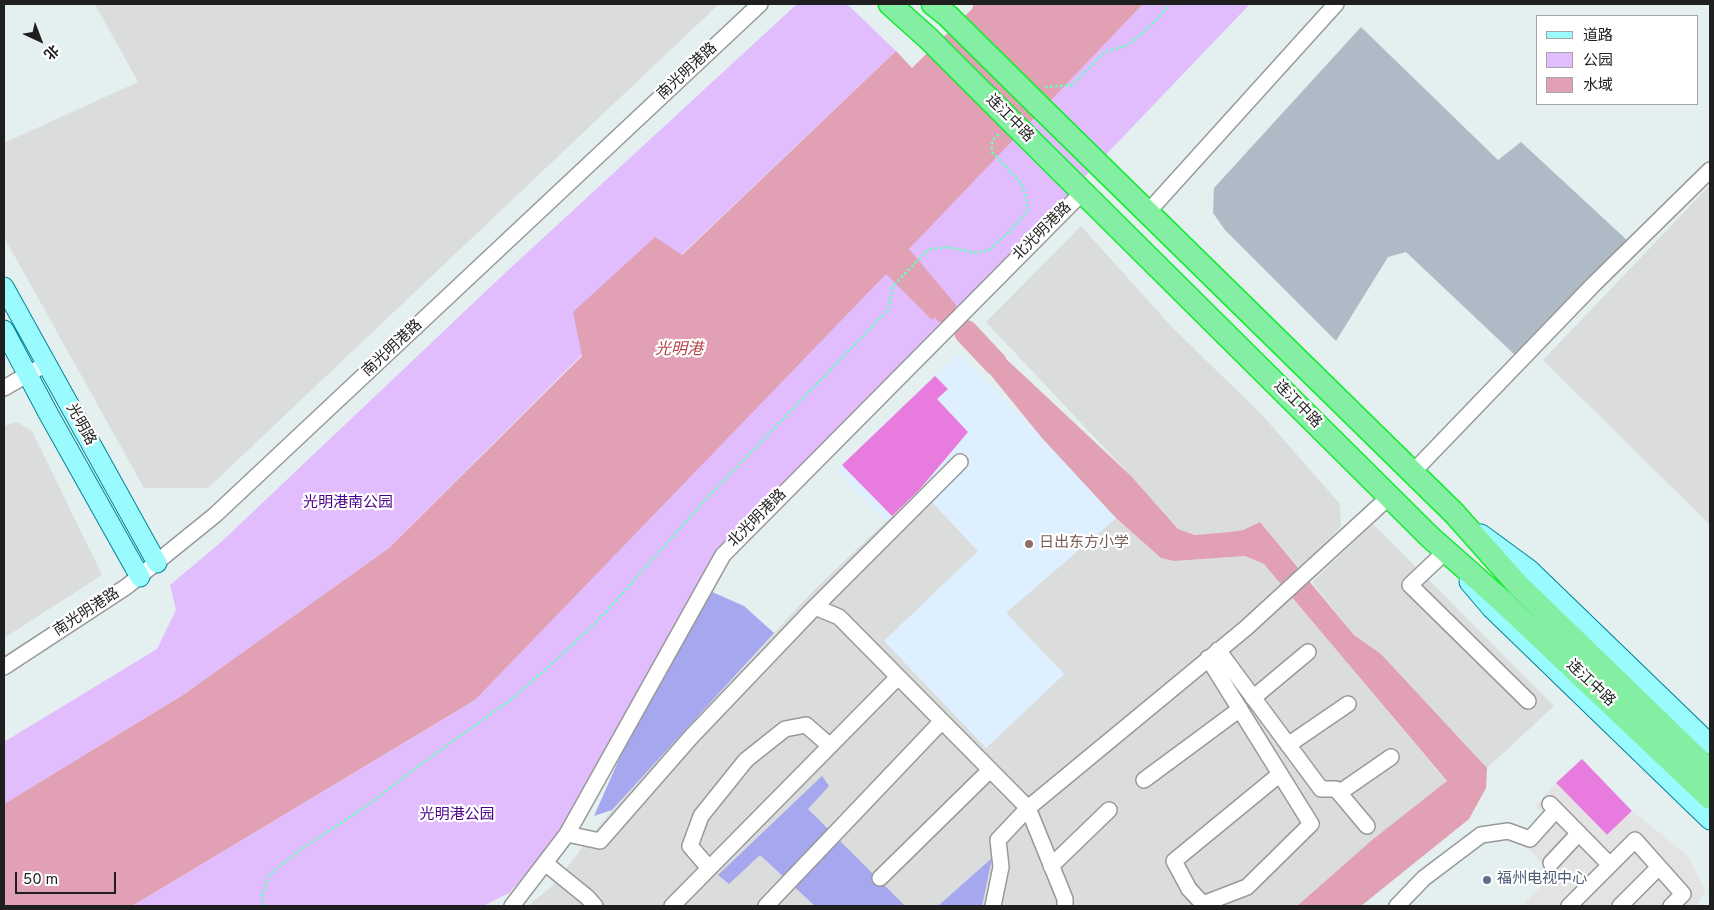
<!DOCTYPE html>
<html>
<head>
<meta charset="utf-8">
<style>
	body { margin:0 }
	#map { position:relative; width:1714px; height:910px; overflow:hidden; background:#e4eff0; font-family:Overpass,"Noto Sans SC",sans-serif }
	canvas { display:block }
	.frame { position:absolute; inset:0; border:5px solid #1f1f1f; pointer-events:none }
	.legend { position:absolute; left:1536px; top:15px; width:162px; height:90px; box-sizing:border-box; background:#fff; border:1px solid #a5a5a5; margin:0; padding:6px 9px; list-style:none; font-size:15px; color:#1f1f1f }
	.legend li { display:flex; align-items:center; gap:10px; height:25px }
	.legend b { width:25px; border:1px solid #a5a5a5 }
	.north { position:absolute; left:15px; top:15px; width:50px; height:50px; -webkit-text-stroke:4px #fff; paint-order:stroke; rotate:137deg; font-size:14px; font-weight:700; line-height:20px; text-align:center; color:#1f1f1f }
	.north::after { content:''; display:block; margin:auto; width:18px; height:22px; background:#1f1f1f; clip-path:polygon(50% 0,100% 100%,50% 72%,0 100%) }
	.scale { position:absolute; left:15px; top:872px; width:101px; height:22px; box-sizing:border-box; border:2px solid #1f1f1f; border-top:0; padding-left:6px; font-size:15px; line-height:18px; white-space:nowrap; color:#1f1f1f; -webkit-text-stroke:4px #fff; paint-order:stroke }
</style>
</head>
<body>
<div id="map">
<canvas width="1714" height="910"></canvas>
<div class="frame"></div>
<ul class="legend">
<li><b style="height:6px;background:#9afbff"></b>道路</li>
<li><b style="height:14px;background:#e1bdfe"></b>公园</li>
<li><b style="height:14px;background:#e2a0b4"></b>水域</li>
</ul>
<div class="north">北</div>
<div class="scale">50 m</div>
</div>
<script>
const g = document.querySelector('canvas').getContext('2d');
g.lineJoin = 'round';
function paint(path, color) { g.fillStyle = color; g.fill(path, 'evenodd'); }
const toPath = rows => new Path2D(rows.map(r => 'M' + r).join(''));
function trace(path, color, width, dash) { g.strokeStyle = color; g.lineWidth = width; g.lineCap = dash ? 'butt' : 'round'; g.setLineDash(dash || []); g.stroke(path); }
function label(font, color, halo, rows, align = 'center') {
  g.font = font + ' Overpass,"Noto Sans SC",sans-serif'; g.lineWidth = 4.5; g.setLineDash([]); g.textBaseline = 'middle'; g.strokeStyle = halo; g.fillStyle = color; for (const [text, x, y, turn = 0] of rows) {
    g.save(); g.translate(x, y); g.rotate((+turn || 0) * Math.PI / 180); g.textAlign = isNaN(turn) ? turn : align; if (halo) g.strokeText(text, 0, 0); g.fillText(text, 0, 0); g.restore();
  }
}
paint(toPath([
	[95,4,719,4,208,488,144,488,4,237,4,143,138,82],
	[1710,185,1710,525,1543,360],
	[1081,226,1171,326,1263,416,1340,504,1341,526,1301,570,1260,522,1243,530,1230,532,1195,535,1178,529,1131,476,986,322],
	[17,422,32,431,102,575,4,638,4,426],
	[920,489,978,551,986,748,1064,674,1005,613,1116,518,1161,558,1174,561,1245,556,1264,563,1447,782,1372,840,1297,906,528,906,552,886,612,810,811,593],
	[1373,524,1554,706,1487,768,1381,654,1354,635,1312,582]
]), '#dbdddc');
paint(toPath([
	[958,353,1042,438,1116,518,1006,613,1064,674,986,748,884,641,978,551,920,489,886,522,837,470]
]), '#def0ff');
paint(toPath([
	[1361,27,1498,160,1521,142,1629,242,1516,356,1406,252,1388,257,1336,341,1225,230,1213,213,1214,188]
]), '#aebbc6');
paint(toPath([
	[710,591,744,606,774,633,612,810,594,816,632,730],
	[822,776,829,786,808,809,905,906,815,906,760,855,729,884,718,875],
	[992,858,982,906,938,906]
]), '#a5a7ef');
paint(toPath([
	[797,4,847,4,896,51,681,255,389,548,183,695,4,804,4,742,157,649,176,610,170,585,219,544,504,274],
	[1143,4,1250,4,967,300,715,555,555,841,509,893,483,906,132,906,475,700]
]), '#e1bdfe');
paint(toPath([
	[935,376,948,389,937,399,968,432,920,489,892,516,842,465],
	[1582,759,1632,811,1607,835,1556,783]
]), '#e77bde');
paint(toPath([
	[1556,783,1607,835,1632,811,1688,856,1705,891,1697,906,1522,906,1552,875,1520,839,1542,813,1536,806]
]), '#e3e3e3');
paint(toPath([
	[974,4,1143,4,909,249,951,299,932,320,886,274,475,700,132,906,4,906,4,804,183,695,389,548,582,356,573,312,655,237,682,255,896,51,912,68,972,9],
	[973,339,984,339,1018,370,1131,476,1178,529,1195,535,1230,532,1243,530,1260,522,1354,635,1381,654,1487,768,1486,788,1469,819,1361,906,1297,906,1372,840,1447,781,1264,564,1245,556,1174,561,1161,558,1116,518,1042,438,972,352]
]), '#e2a0b4');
trace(toPath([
	[921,284,946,312],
	[966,332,995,363]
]), '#e2a0b4', 24);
const minor = toPath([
	[1147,213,1336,4],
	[4,388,46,364],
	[1412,473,1594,284,1710,170],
	[1444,553,1410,585,1528,701],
	[815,607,960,462],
	[1218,650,1321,789,1336,789,1367,826],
	[1208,658,1280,774,1311,824,1247,887,1203,904,1189,889,1174,861,1280,774],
	[4,667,126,587,215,515,760,4],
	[1253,698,1308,652],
	[1288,745,1348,704],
	[1144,780,1240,709],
	[1339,793,1391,757],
	[1550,804,1610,865],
	[567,834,600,841,691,737,815,607,839,617,1028,808,1246,628,1390,496],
	[545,863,587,897,595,906],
	[1551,863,1579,833],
	[1051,866,1109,810],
	[709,868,690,846,701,816,746,760,785,729,806,725,830,746],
	[880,878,990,770],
	[512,906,567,834,723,555,1082,193],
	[672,906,898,677],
	[766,906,942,721],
	[993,906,1001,867,998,840,1028,808,1065,899,1065,906],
	[1397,906,1424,878,1481,835,1508,831,1530,839,1556,810],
	[1569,906,1635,840,1683,894,1671,906],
	[1620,906,1659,867]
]);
const major = toPath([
	[4,287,157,563],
	[4,330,48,413,140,577],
	[1481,534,1530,570,1710,744],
	[1469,582,1492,609,1710,820]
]);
const highway = toPath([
	[890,4,928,38],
	[933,4,948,16],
	[1036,103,1454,513,1518,585,1710,771],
	[1014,124,1430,537,1501,600,1710,798]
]);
trace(minor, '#999', 18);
trace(major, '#008499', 21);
trace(highway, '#14eb2f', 25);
trace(toPath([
	[1045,87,1072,85,1105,52,1128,45,1139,36,1157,19,1170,4],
	[263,906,262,894,270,874,300,850,368,805,417,767,512,699,567,650,605,613,705,500,888,310,893,286,927,251,932,249,946,247,977,253,989,250,1009,232,1028,210,1027,201,1022,184,992,152,992,141,999,134]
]), '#66ffbd', 2.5, [2.5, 2.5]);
trace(minor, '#fff', 15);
trace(major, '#9afbff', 19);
trace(highway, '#84efa2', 22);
const highwayBridge = toPath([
	[948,16,1036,103],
	[928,38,1014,124]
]);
trace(highwayBridge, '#14eb2f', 25, []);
trace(highwayBridge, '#84efa2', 22);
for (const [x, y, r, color] of [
	[1029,544,5,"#8d6e63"],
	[1487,880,5,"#5c6f8a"]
]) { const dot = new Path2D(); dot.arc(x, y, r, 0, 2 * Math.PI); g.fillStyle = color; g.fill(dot); trace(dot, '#fff', 2); }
label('15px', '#1f1f1f', '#fff', [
	["南光明港路",688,72,-43],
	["连江中路",1009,119,45],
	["北光明港路",1043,232,-45],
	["南光明港路",393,349,-43],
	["连江中路",1297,405,45],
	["光明路",80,425,61],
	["北光明港路",758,519,-45],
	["南光明港路",87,613,-33],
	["连江中路",1590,684,43]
]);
label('15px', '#4b0188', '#fff', [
	["光明港南公园",348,504],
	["光明港公园",457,816]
]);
label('15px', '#785e54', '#fff', [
	["日出东方小学",1039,544]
], 'left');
label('15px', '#4e5e75', '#fff', [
	["福州电视中心",1497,880]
], 'left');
label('italic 16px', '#b74246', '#fff', [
	["光明港",679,351]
]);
</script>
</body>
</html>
